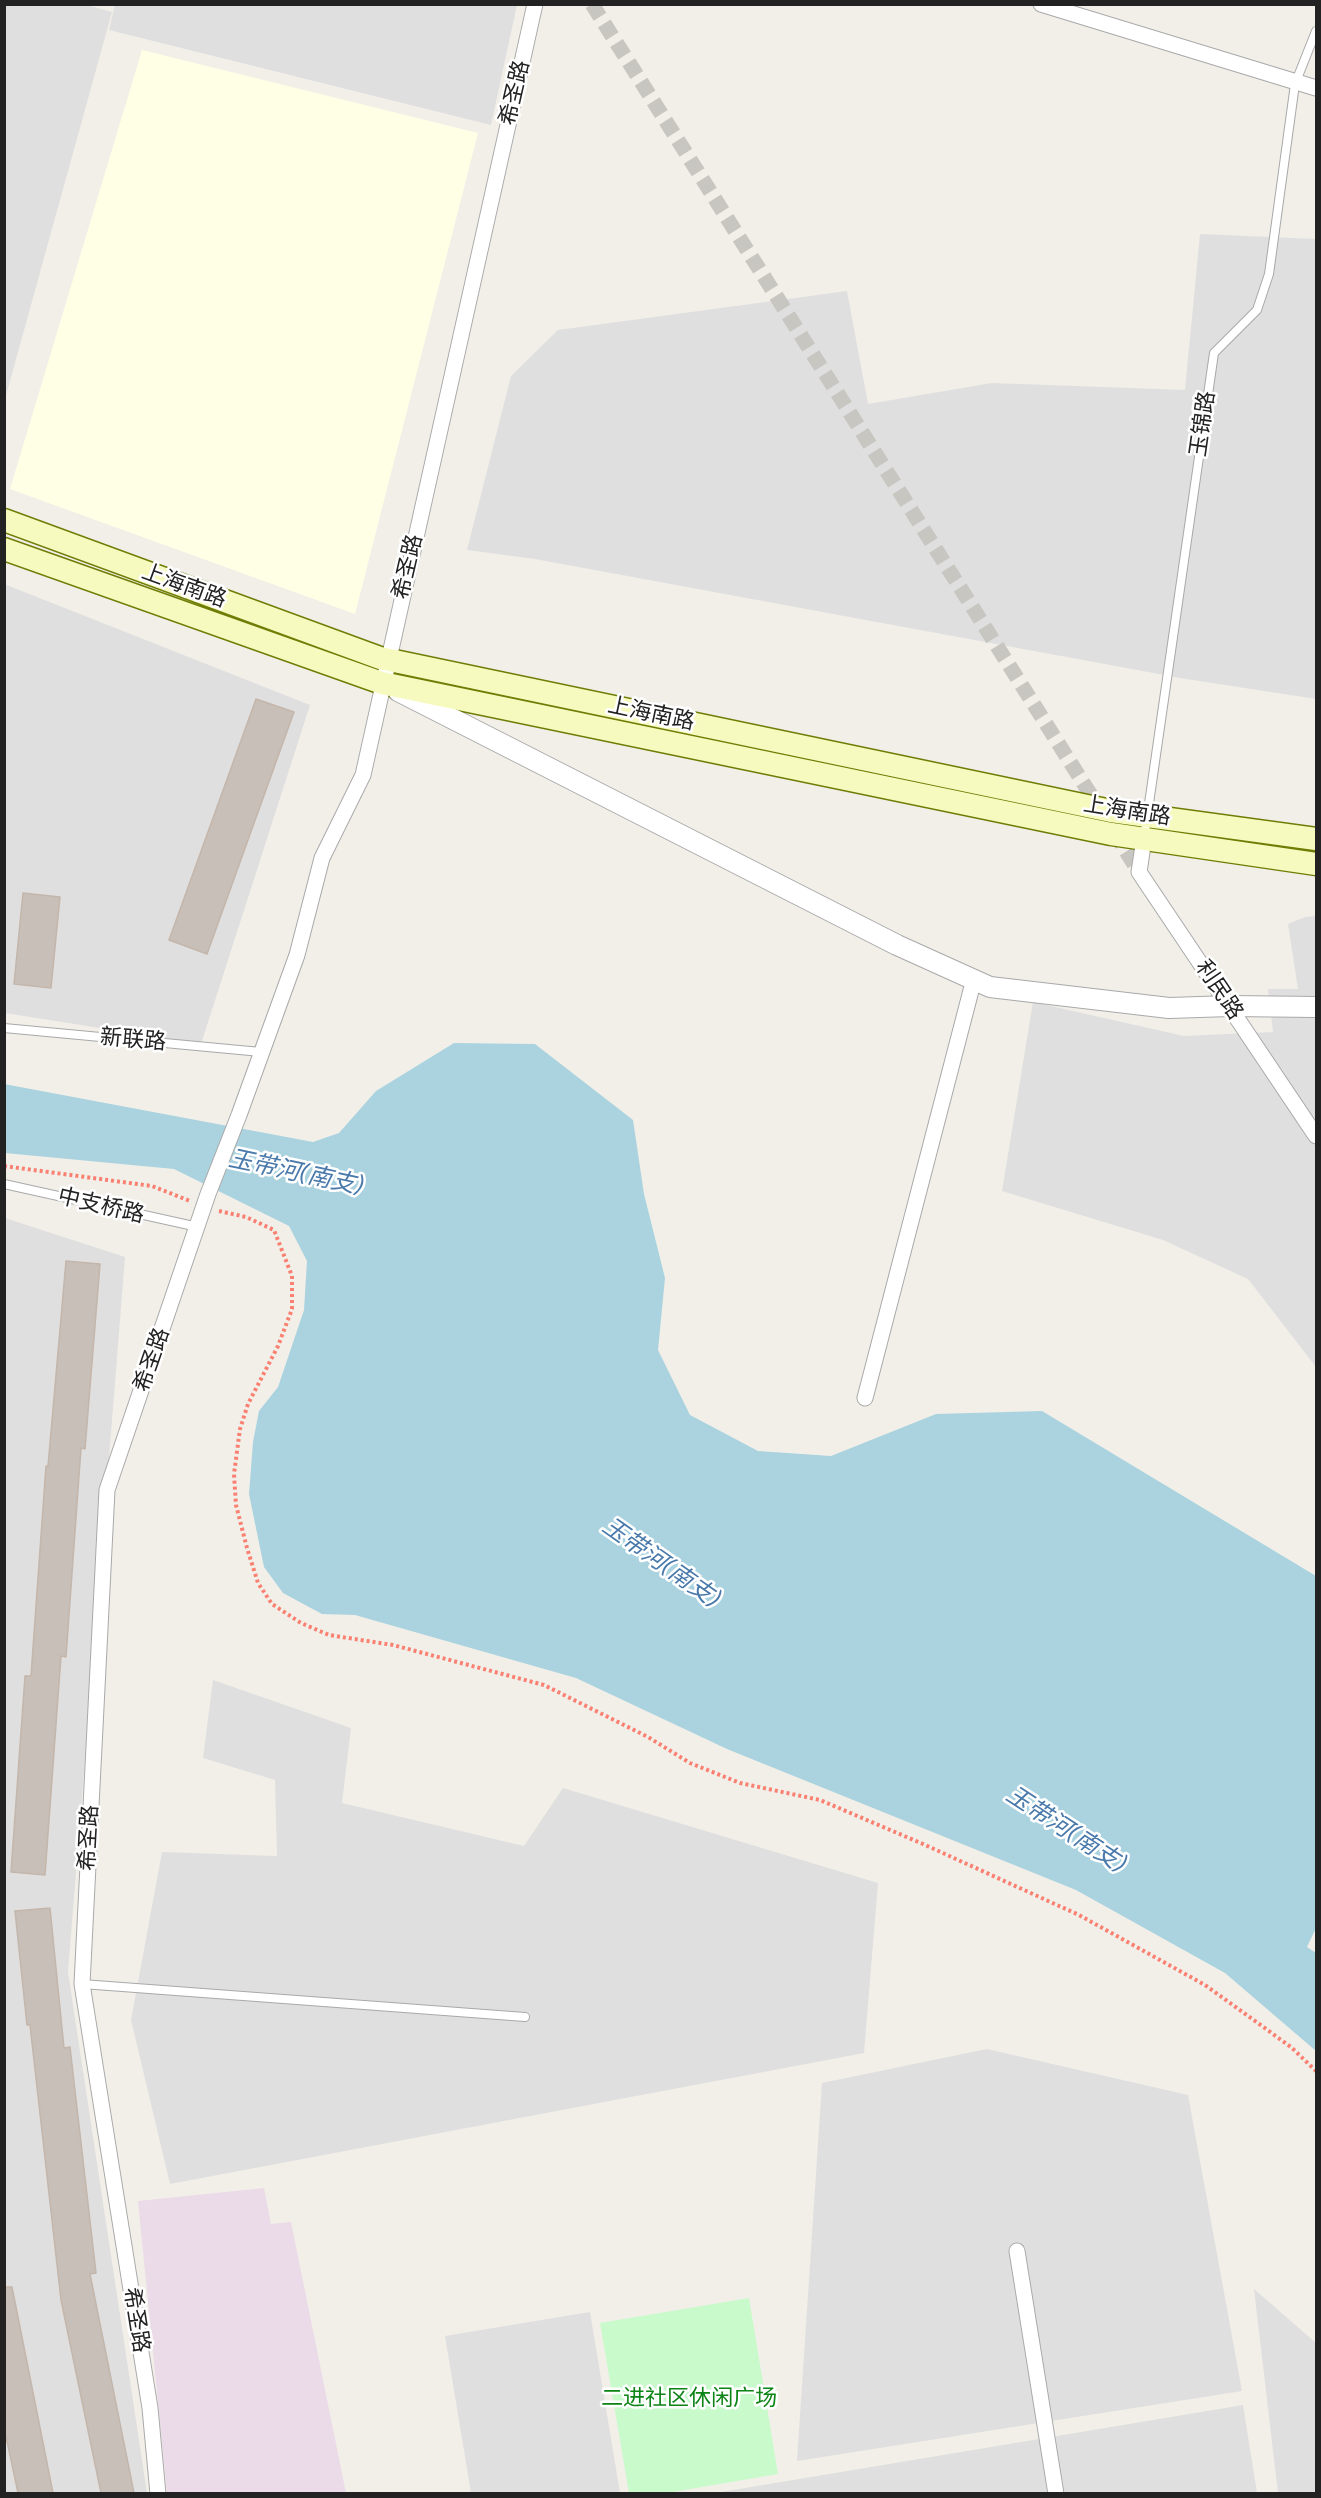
<!DOCTYPE html>
<html>
<head>
<meta charset="utf-8">
<style>
	body { margin:0 }
	#map { position:relative; width:1321px; height:2498px; overflow:hidden; background:#f2efe9; font-family:Figtree,sans-serif }
	canvas { display:block }
	.frame { position:absolute; inset:0; border:6px solid #222; pointer-events:none }
</style>
</head>
<body>
<div id="map">
<canvas width="1321" height="2498"></canvas>
<div class="frame"></div>
</div>
<script>
const g = document.querySelector('canvas').getContext('2d');
g.lineJoin = 'round';
function paint(path, color) { g.fillStyle = color; g.fill(path, 'evenodd'); }
const toPath = rows => new Path2D(rows.map(r => 'M' + r).join(''));
function trace(path, color, width, dash) { g.strokeStyle = color; g.lineWidth = width; g.lineCap = dash ? 'butt' : 'round'; g.setLineDash(dash || []); g.stroke(path); }
function label(font, color, halo, rows, align = 'center') {
  g.font = font + ' Figtree,"Noto Sans SC",sans-serif'; g.lineWidth = 5; g.setLineDash([]); g.textBaseline = 'middle'; g.strokeStyle = halo; g.fillStyle = color; for (const [text, x, y, turn = 0] of rows) {
    g.save(); g.translate(x, y); g.rotate((+turn || 0) * Math.PI / 180); g.textAlign = isNaN(turn) ? turn : align; if (halo) g.strokeText(text, 0, 0); g.fillText(text, 0, 0); g.restore();
  }
}
paint(toPath([
	[5,4,86,5,112,12,5,399],
	[115,4,517,4,517,5,491,125,109,30],
	[1200,234,1316,239,1316,699,1186,679,535,559,467,550,511,376,558,330,847,291,868,404,992,383,1185,390],
	[4,584,310,705,201,1044,5,1013],
	[1316,916,1316,1367,1248,1279,1163,1240,1002,1191,1033,1002,1184,1036,1273,1032,1268,989,1298,989,1288,924,1305,917],
	[5,1218,125,1257,68,1972,147,2493,5,2494],
	[213,1680,351,1728,342,1803,524,1846,563,1788,878,1883,864,2053,170,2184,131,2020,162,1852,277,1856,275,1780,203,1758],
	[987,2049,1188,2095,1242,2391,797,2461,822,2083],
	[1254,2289,1316,2343,1316,2493,1278,2493],
	[590,2312,620,2493,471,2493,445,2336],
	[1243,2405,1257,2493,709,2494]
]), '#e0dfdf');
paint(toPath([
	[264,2188,271,2224,291,2222,346,2493,167,2493,138,2201]
]), '#ebdbe8');
paint(toPath([
	[142,50,478,133,355,614,10,489]
]), '#ffffe5');
paint(toPath([
	[749,2298,778,2474,667,2493,629,2493,600,2323]
]), '#c8facc');
paint(toPath([
	[454,1043,535,1044,633,1120,644,1194,665,1278,658,1350,690,1415,758,1451,831,1456,936,1414,1042,1411,1316,1576,1316,1928,1307,1947,1316,1953,1316,2051,1225,1973,1076,1890,727,1749,576,1678,355,1615,322,1614,283,1593,264,1567,249,1494,253,1442,259,1411,278,1387,304,1310,307,1261,289,1226,174,1169,5,1153,4,1084,313,1142,339,1133,376,1091]
]), '#aad3df');
const building = toPath([
	[256,699,294,712,207,954,169,940,256,699],
	[23,893,60,897,51,988,14,984,23,893],
	[66,1261,100,1264,85,1449,81,1448,66,1657,61,1656,45,1875,11,1872,25,1676,31,1676,46,1466,48,1466,66,1261],
	[50,1908,64,2048,70,2047,96,2273,90,2274,134,2493,101,2493,61,2300,30,2025,27,2025,15,1911,50,1908],
	[4,2287,12,2287,53,2493,18,2493,4,2427,4,2287]
]);
paint(building, '#c7bfb8');
trace(building, '#c4b6ab', 1.5);
trace(toPath([
	[592,4,1101,811],
	[1114,832,1139,872]
]), '#c8c6c1', 15, [15, 8]);
const service = toPath([
	[1144,838,1214,353,1257,310,1269,274,1295,84,1316,31],
	[4,1028,261,1052],
	[4,1184,198,1227],
	[82,1984,525,2017]
]);
const minor = toPath([
	[1041,4,1316,88],
	[1144,839,1139,872,1316,1136],
	[865,1398,974,979],
	[1017,2251,1056,2494],
	[158,2494,150,2408,82,1984,107,1490,208,1194,239,1115,297,955,322,858,363,775,535,4]
]);
const tertiary = toPath([
	[398,691,897,945,990,987,1169,1008,1230,1006,1316,1007]
]);
const secondary = toPath([
	[4,520,380,658,1111,811,1316,839],
	[4,549,382,683,1111,834,1316,864]
]);
trace(service, '#a9a9a9', 10);
trace(minor, '#a9a9a9', 17);
trace(tertiary, '#a9a9a9', 22);
trace(secondary, '#707d05', 25);
trace(toPath([
	[4,1166,152,1186,190,1201],
	[219,1211,246,1217,274,1230,292,1276,292,1309,278,1346,248,1404,240,1429,234,1474,236,1505,247,1548,258,1583,272,1604,301,1623,329,1635,393,1645,544,1685,648,1737,690,1763,740,1783,820,1800,923,1844,1079,1915,1205,1985,1291,2047,1316,2071]
]), '#fa8072', 4, [3, 3]);
trace(service, '#fff', 8);
trace(minor, '#fff', 15);
trace(tertiary, '#fff', 20);
trace(secondary, '#f7fabf', 22);
label('22px', '#222', '#fff', [
	["希圣路",515,93,-77],
	["玉锦路",1203,424,-82],
	["希圣路",408,567,-77],
	["上海南路",184,586,20],
	["上海南路",651,714,12],
	["上海南路",1127,811,9],
	["利民路",1219,990,56],
	["新联路",133,1040,5],
	["中支桥路",101,1206,13],
	["希圣路",152,1360,-71],
	["希圣路",89,1838,-87],
	["希圣路",136,2320,81]
]);
label('22px', '#0c8416', '#fff', [
	["二进社区休闲广场",689,2399]
]);
label('italic 24px', '#4a7aab', '#fff', [
	["玉带河(南支)",296,1173,12],
	["玉带河(南支)",661,1563,35],
	["玉带河(南支)",1066,1830,33]
]);
</script>
</body>
</html>
